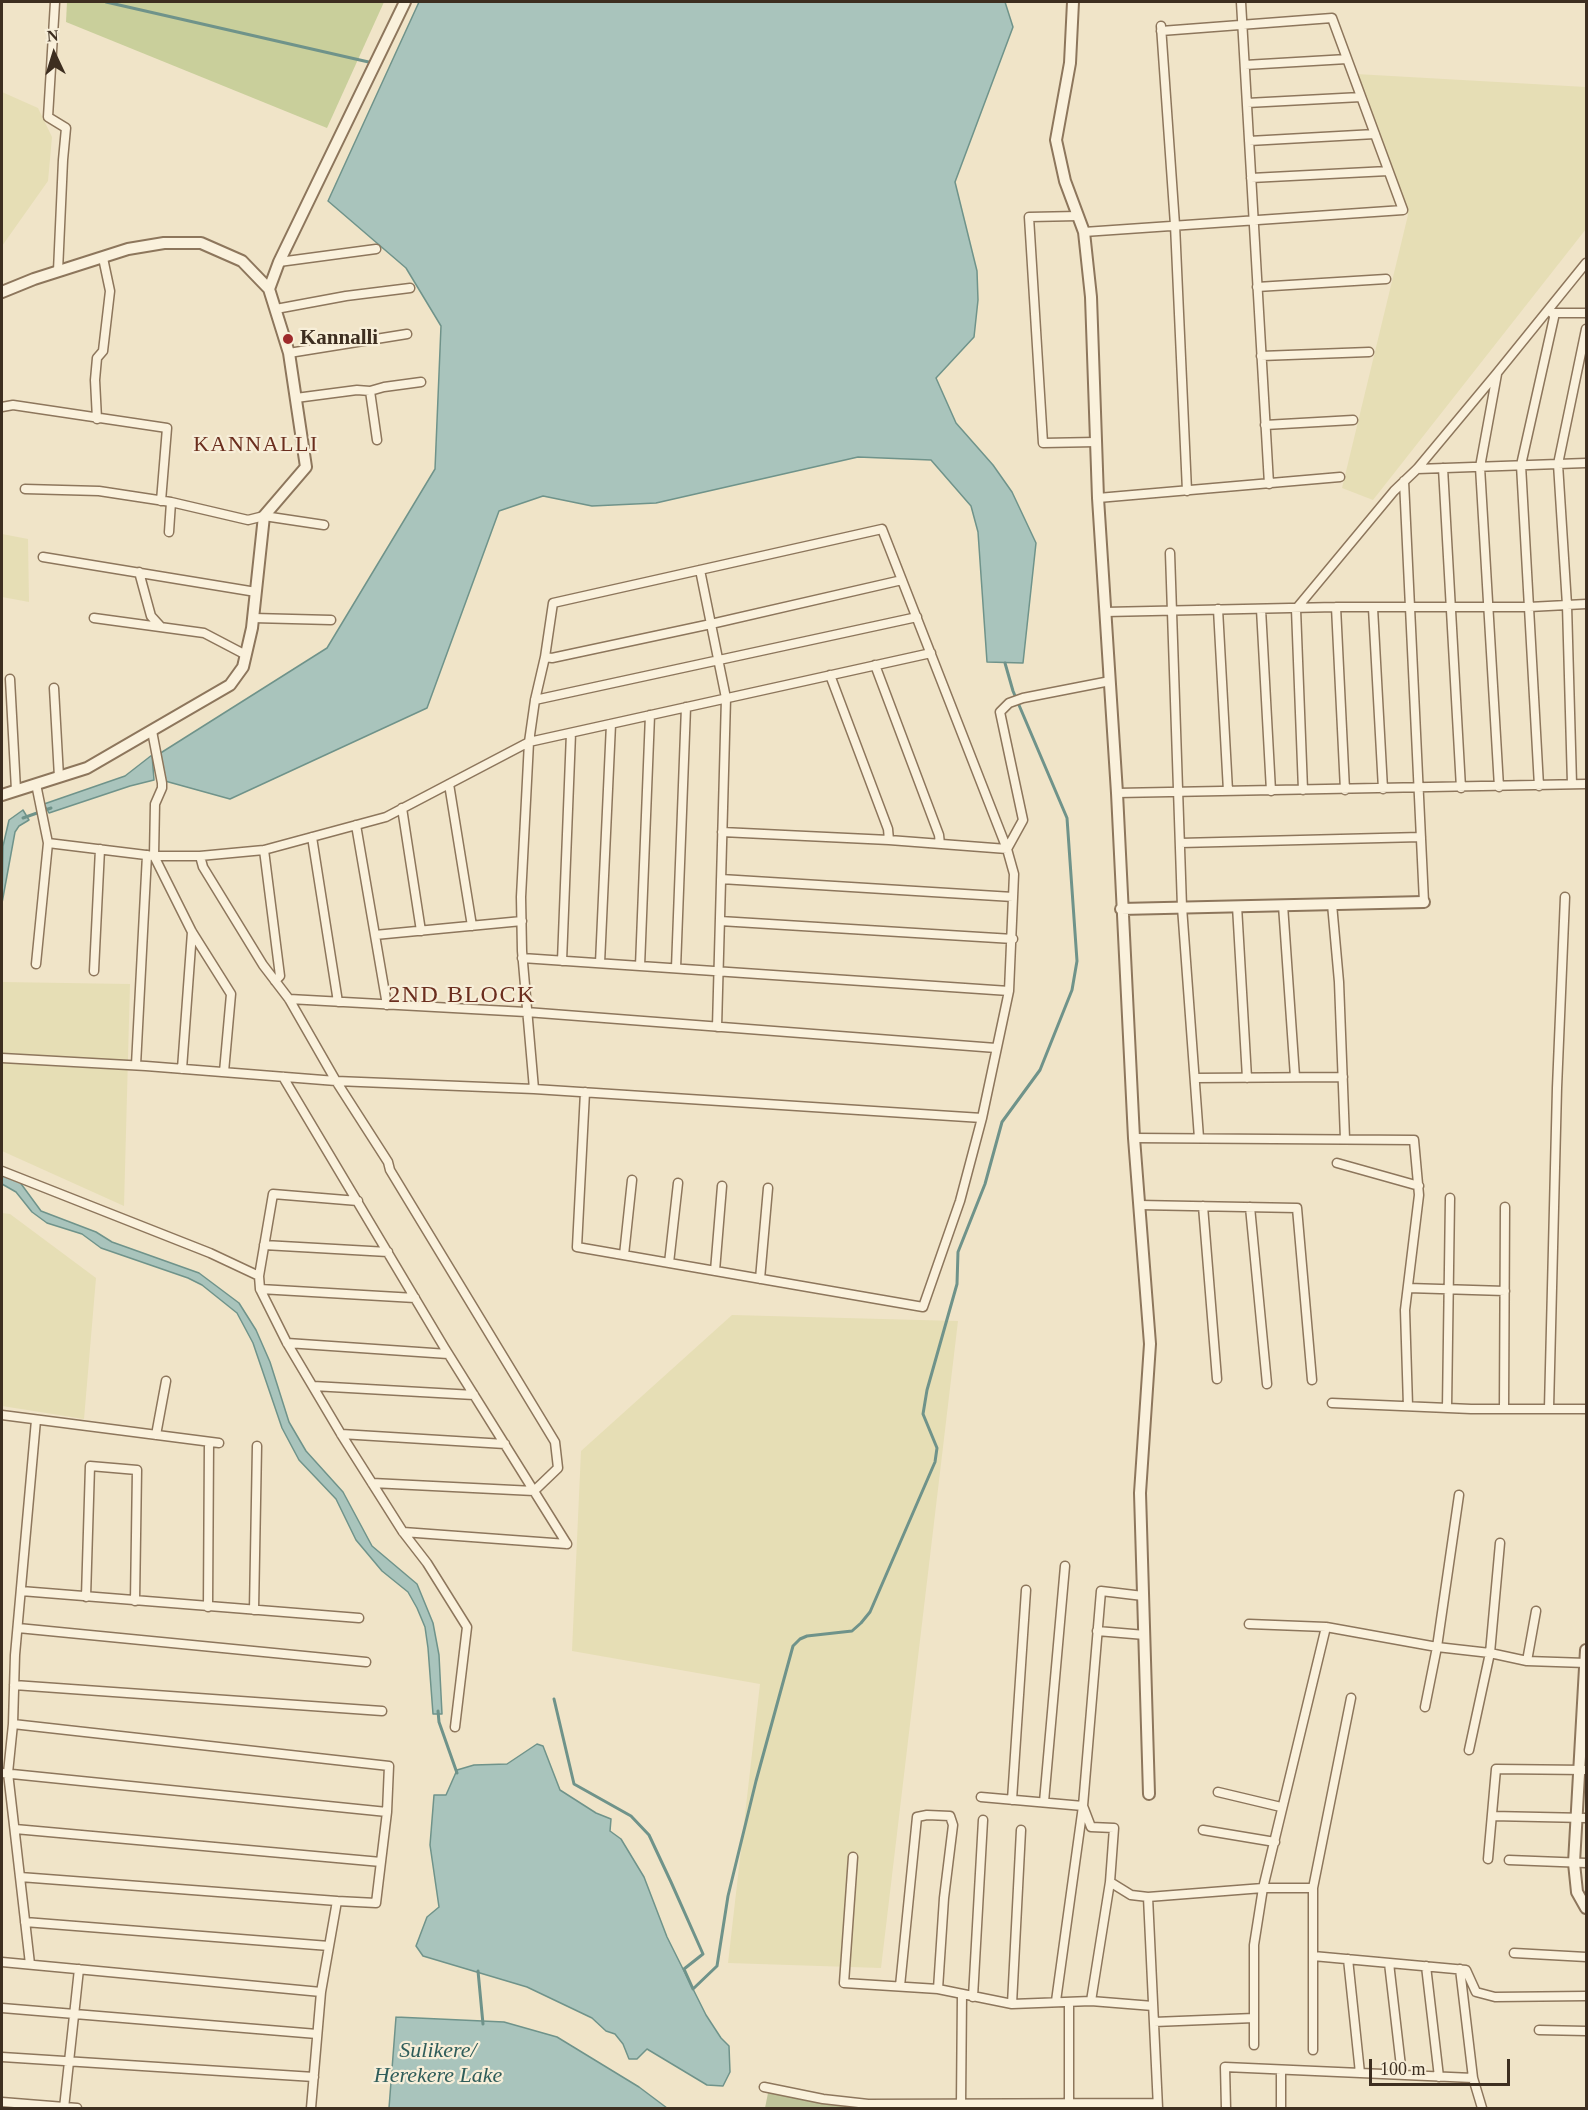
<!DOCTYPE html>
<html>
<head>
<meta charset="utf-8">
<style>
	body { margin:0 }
	#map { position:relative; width:1588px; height:2110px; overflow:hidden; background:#f0e4c8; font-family:Georgia,serif }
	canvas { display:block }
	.frame { position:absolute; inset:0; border:3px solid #3d2e20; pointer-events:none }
	.north { position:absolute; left:24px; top:24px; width:60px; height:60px; -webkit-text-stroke:4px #f7eed8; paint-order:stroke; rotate:356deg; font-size:16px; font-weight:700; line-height:24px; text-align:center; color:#3d2e20 }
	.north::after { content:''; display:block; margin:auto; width:21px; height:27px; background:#3d2e20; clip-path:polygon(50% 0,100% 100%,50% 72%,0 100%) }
	.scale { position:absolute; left:1369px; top:2059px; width:141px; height:27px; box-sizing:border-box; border:3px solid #3d2e20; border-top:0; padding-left:8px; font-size:18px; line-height:21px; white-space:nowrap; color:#3d2e20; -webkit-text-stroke:4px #f7eed8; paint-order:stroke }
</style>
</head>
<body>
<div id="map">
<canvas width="1588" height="2110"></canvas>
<div class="frame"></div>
<div class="north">N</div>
<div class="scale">100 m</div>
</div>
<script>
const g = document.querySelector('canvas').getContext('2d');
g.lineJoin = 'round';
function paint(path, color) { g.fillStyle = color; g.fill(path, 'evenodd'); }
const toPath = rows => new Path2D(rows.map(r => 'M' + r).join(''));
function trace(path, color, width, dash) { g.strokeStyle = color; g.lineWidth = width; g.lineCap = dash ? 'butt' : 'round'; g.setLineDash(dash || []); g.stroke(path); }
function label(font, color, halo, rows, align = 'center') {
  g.font = font + ' Georgia,serif'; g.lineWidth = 4.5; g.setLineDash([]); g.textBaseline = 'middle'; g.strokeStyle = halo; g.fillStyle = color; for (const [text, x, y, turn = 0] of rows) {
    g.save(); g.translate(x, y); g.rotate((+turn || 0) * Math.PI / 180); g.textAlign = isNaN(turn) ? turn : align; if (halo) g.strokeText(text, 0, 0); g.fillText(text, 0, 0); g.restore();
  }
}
paint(toPath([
	[1356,74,1586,87,1586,229,1373,500,1342,488,1408,215],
	[2,92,38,108,52,137,48,181,2,246],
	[2,534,28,539,29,602,2,597],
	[2,982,130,984,124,1206,2,1151],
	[2,1213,10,1214,96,1278,84,1419,2,1406],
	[732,1315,958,1321,881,1968,728,1963,760,1684,572,1651,581,1451]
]), '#e6deb5');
paint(toPath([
	[67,2,384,2,327,128,66,22]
]), '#c9cf9b');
paint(toPath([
	[768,2093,873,2107,1005,2108,765,2108]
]), '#bfc49a');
const water = toPath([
	[419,2,1005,2,1013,27,955,182,977,271,978,300,974,337,936,378,956,423,993,465,1012,492,1036,543,1023,663,987,662,978,532,971,506,931,460,858,457,656,503,592,506,543,496,499,511,427,708,230,799,165,781,159,754,327,648,435,469,441,326,406,268,328,201,419,2],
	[152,755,154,780,130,786,49,813,44,804,125,776,152,755],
	[23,810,29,820,19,826,15,832,2,903,3,846,9,820,23,810],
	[2,1173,19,1181,41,1211,96,1232,112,1242,199,1273,239,1303,256,1330,270,1362,289,1422,306,1451,343,1492,372,1546,417,1584,433,1623,439,1655,442,1714,433,1714,428,1648,425,1627,417,1608,408,1592,382,1571,356,1540,336,1499,299,1460,282,1428,253,1343,237,1313,202,1285,188,1278,101,1248,82,1234,47,1223,32,1212,16,1192,2,1184,2,1173],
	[537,1744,543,1746,560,1790,596,1813,611,1819,610,1831,621,1839,644,1877,667,1937,706,2015,721,2038,729,2046,730,2072,723,2086,707,2085,647,2049,637,2059,629,2059,623,2044,615,2034,606,2031,592,2018,527,1987,423,1956,416,1946,427,1917,439,1907,430,1845,434,1795,446,1795,457,1770,474,1765,507,1764,537,1744],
	[396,2017,504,2022,557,2037,639,2087,667,2108,389,2108,396,2017]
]);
paint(water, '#a9c4bc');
trace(water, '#6f938a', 1.5);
trace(toPath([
	[106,2,373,63],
	[23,818,51,808],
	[554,1699,574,1784,631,1816,649,1835,671,1882,703,1954,684,1969,693,1989,717,1966,728,1896,756,1781,793,1646,800,1639,807,1636,852,1631,861,1623,870,1612,935,1462,937,1448,923,1414,927,1390,957,1284,958,1252,985,1184,1002,1122,1040,1070,1072,990,1077,961,1067,818,1013,691,1005,663],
	[438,1711,439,1722,457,1773],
	[478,1971,483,2024]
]), '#6f938a', 3);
const minor = toPath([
	[55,2,48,117,66,128,63,160,58,271],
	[1241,2,1269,484],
	[1161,26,1175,225,1187,491],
	[1245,65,1347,59],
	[1247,103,1361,97],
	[1249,141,1375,134],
	[1251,178,1388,171],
	[1078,216,1029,217,1043,443,1096,442],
	[1084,232,1403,210,1332,18,1161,31],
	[279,262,376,249],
	[1257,287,1386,279],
	[276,309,346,296,410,288],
	[1552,313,1586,313],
	[289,353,407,334],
	[1261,356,1369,352],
	[1497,374,1480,467,1499,787],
	[370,391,377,440],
	[296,398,357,390,370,391,384,387,421,382],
	[2,407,13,405,167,428,161,501],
	[97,419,95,380,97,358,103,351,110,291,103,258],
	[1265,425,1353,420],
	[1443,468,1461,788],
	[1417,469,1586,463],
	[1404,481,1424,902],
	[25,489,99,491,171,502,248,520,264,516,324,525],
	[1098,498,1340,477],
	[169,532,171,502],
	[1170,553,1182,907,1199,1138],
	[43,557,256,592],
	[700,570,726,698,717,1027],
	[139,572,151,616,161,627],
	[1336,607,1345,790],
	[1373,608,1383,789],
	[1218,609,1228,791],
	[1261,609,1271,791],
	[1105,612,1336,607,1529,607,1586,604],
	[94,618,204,633,246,655],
	[253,618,331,620],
	[545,657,552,658,711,624,902,580],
	[875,665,939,835,940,844],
	[830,675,888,829,889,840],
	[10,679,16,790],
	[54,688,59,777],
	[535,700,917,617],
	[152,731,162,783,162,788,155,804,154,856,192,932,231,994,224,1072],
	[36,784,48,843,154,856,200,856,264,850,386,817,529,742,931,653],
	[449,784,472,926],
	[1572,784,1567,605,1558,464,1586,329],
	[1539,786,1521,465,1555,313],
	[1303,790,1296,609,1394,491,1417,469,1497,373,1586,263],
	[1117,793,1586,784],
	[402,808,421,931],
	[356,825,387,1005],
	[722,832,889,840,1007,849,1023,820,1000,712,1009,703,1023,698,1110,681],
	[312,837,338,1002],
	[1180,843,1421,837],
	[264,850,280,976,275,981],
	[200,856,203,867,263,965,289,999,336,1081,388,1162,390,1170,555,1442,558,1468,534,1491,372,1483],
	[721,879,1013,897],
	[1332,904,1339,982,1345,1139],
	[1283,905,1295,1077],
	[1237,906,1247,1078],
	[720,921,1013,939],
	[375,935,522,921],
	[522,958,1009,991],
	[562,961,571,733],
	[600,963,611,724],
	[36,964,48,843],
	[640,966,650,715],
	[676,968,686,707],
	[94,971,100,849],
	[289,999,526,1012,996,1048],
	[2,1058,146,1066,336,1081,534,1089,982,1118],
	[136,1065,147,855],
	[182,1069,192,932],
	[283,1077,444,1347,567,1544],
	[1195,1078,1343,1077],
	[534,1089,522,951,521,897,529,742,535,700,545,657,553,603,882,529,1007,849,1014,874,1009,991,982,1118,960,1201,923,1307,577,1247,585,1092],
	[1134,1138,1414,1140,1419,1195,1405,1310,1408,1406],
	[1337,1163,1419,1186],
	[2,1171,210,1253,259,1276,260,1289,287,1343,341,1434,403,1532,427,1563,467,1627,455,1727],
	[1139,1205,1297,1208,1312,1380],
	[1203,1206,1217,1379],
	[1250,1207,1267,1384],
	[264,1245,388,1252],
	[624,1255,632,1180],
	[669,1263,678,1183],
	[715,1271,722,1186],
	[259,1276,273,1194,358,1201],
	[760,1279,768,1188],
	[1408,1288,1505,1291],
	[260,1289,415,1298],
	[287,1343,448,1354],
	[313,1386,474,1395],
	[1332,1403,1471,1409,1586,1409],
	[1447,1408,1450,1198],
	[1549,1408,1557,1088,1565,897],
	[1504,1409,1505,1207],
	[2,1415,219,1443],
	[341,1434,505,1444],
	[156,1435,166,1381],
	[403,1532,567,1544],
	[21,1591,359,1618],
	[86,1597,90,1466,137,1470,135,1601],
	[208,1607,209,1442],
	[254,1610,257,1446],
	[1249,1624,1326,1627,1437,1647,1490,1653,1527,1661,1586,1663],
	[18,1628,366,1662],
	[1097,1631,1145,1635],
	[1527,1661,1536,1611],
	[14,1685,382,1711],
	[1425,1707,1437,1647,1459,1495],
	[13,1724,389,1766,387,1812,376,1903,337,1901,321,1992,311,2108],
	[1469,1750,1490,1653,1500,1543],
	[2,1773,387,1812],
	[1218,1792,1281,1807],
	[981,1797,1083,1806,1091,1827,1114,1828,1110,1882,1131,1895,1148,1897,1263,1888,1313,1888],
	[1012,1800,1026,1590],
	[1044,1802,1065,1566],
	[1492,1816,1586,1818],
	[15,1829,381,1862],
	[1203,1830,1275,1842],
	[853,1857,844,1983,938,1989,1012,2004,1091,2001,1153,2006],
	[1488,1859,1496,1769,1586,1770],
	[1509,1860,1586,1863],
	[20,1877,337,1901],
	[1148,1897,1158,2108],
	[25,1922,329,1946],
	[1514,1953,1586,1957],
	[1313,1956,1466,1970,1476,1992,1495,1997,1586,1996],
	[1348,1959,1360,2073],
	[2,1962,321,1992],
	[1389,1963,1402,2075],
	[30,1964,8,1773,13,1724,15,1655,36,1420],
	[1426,1966,1439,2077],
	[1460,1969,1473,2078,1482,2108],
	[900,1986,917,1817,927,1815,950,1816,953,1825,944,1898,938,1989],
	[973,1997,983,1820],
	[1056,2001,1083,1806,1101,1591,1143,1596],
	[1091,2001,1110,1882],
	[1069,2002,1069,2103],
	[1012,2004,1021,1830],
	[2,2008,317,2034],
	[1154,2022,1254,2018],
	[1539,2030,1586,2031],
	[1254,2045,1254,1945,1263,1888,1326,1627],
	[1313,2050,1313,1888,1351,1698],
	[2,2057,314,2077],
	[1281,2070,1281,2108],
	[764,2087,823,2099,868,2104,1157,2103],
	[2,2102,77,2108],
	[961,2104,962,1994],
	[64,2108,79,1969],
	[1226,2108,1225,2067,1473,2078]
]);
const tertiary = toPath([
	[1073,2,1070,63,1056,140,1065,181,1084,232,1091,297,1098,498,1117,793,1134,1138,1150,1344,1140,1493,1149,1794],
	[2,292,34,279,128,249,164,243,201,243,242,261,269,289],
	[2,795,87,768,230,685,243,667,252,628,264,516,306,467,289,353,269,289,279,262,405,2],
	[1121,909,1424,902],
	[1586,1650,1574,1863,1577,1892,1586,1908]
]);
trace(minor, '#8d765c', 11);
trace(tertiary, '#8d765c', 14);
trace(minor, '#faf1dc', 8);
trace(tertiary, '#faf1dc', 10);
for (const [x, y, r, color] of [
	[288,339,6,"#9e2a2b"]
]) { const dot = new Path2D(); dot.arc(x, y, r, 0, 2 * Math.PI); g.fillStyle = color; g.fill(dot); trace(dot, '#f7eed8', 2); }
label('bold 21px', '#3d2e20', '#f7eed8', [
	["Kannalli",300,339]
], 'left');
g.letterSpacing = '1.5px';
label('22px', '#6b2e1e', '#f7eed8', [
	["KANNALLI",256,445]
]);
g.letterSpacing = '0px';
label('italic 22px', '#2f5d5a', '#f7eed8', [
	["Sulikere/",438,2051],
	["Herekere Lake",438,2076]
]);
g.letterSpacing = '1.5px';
label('24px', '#6b2e1e', '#f7eed8', [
	["2ND BLOCK",462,996]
]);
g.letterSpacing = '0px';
</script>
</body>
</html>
